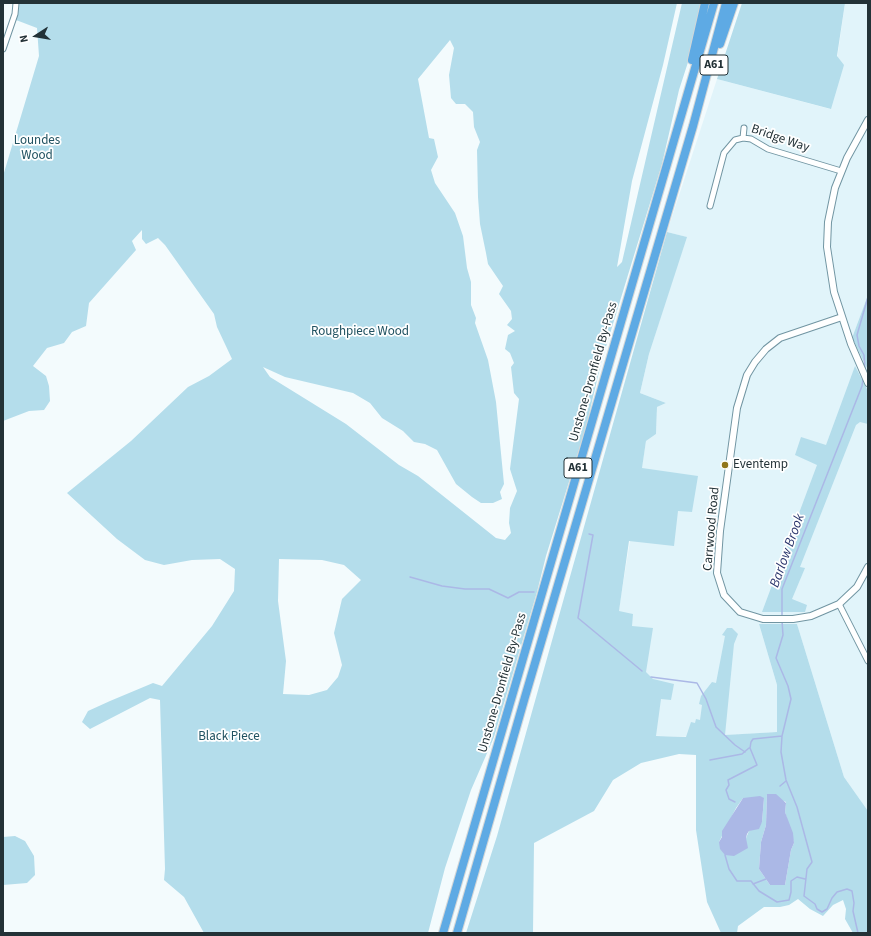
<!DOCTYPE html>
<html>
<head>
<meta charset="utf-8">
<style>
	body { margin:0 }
	#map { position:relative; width:871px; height:936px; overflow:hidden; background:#f3fbfd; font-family:"Source Sans 3",sans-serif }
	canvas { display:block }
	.frame { position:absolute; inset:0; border:4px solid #233237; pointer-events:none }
	.north { position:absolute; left:16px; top:16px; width:40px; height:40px; -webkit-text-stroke:3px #fff; paint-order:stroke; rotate:258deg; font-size:11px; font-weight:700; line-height:16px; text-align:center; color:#233237 }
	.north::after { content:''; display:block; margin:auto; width:14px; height:18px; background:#233237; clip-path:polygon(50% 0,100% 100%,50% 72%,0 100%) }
</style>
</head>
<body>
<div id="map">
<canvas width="871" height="936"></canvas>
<div class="frame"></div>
<div class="north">N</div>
</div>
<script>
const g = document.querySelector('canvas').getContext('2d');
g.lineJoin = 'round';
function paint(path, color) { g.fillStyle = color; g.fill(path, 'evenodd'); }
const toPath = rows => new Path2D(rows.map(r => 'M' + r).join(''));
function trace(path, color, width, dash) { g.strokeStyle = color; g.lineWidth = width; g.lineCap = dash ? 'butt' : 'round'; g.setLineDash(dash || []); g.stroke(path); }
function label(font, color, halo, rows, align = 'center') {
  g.font = font + ' "Source Sans 3",sans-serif'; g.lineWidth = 3.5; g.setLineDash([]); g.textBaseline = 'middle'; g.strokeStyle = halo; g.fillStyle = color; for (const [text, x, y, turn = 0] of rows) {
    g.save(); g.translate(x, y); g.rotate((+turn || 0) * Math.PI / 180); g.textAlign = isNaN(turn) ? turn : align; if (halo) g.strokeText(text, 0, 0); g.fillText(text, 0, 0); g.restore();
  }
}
paint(toPath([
	[845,3,868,3,868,295,852,338,868,370,868,811,844,777,797,624,759,624,777,685,777,732,696,737,632,735,614,640,646,441,656,434,657,407,666,403,640,393,649,354,686,237,667,232,717,79,830,109]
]), '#e1f4fa');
paint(toPath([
	[18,3,677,3,663,65,632,181,617,267,622,262,682,3,701,3,690,56,679,90,662,164,601,363,586,427,546,556,537,592,494,737,471,790,445,868,428,933,204,933,184,897,164,880,165,869,160,700,150,698,90,729,82,722,88,711,110,701,153,683,162,686,212,626,234,591,235,569,220,559,192,560,164,565,145,560,117,539,67,493,131,441,188,387,209,376,232,359,217,327,214,314,165,245,158,238,146,244,142,239,142,230,132,241,136,250,89,303,86,326,72,332,64,343,47,348,33,366,46,376,49,386,50,401,44,410,29,411,3,421,3,176,39,56,37,28,16,20],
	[450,40,454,48,449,75,451,98,456,104,465,104,473,112,474,127,480,142,477,150,478,197,480,224,486,253,488,264,503,286,499,294,511,311,512,319,507,325,515,331,508,335,505,349,510,353,514,363,511,367,514,393,519,399,510,469,517,491,510,508,509,523,511,533,505,540,496,538,418,476,399,465,346,424,270,377,263,367,285,377,353,393,370,403,382,418,403,431,414,442,425,444,437,450,456,484,472,497,481,503,493,503,502,499,500,492,504,484,496,402,488,360,475,323,476,318,471,305,471,282,467,268,463,236,455,213,435,183,431,170,438,157,434,139,429,138,418,79],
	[279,559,322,560,344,565,361,580,342,599,334,633,342,665,338,677,327,690,309,695,283,694,286,661,278,601],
	[742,3,845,3,837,56,844,65,831,109,717,79],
	[667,232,687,237,649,354,640,393,666,403,657,407,656,434,646,441,642,468,698,476,692,512,678,511,674,546,629,541,619,611,633,614,632,626,653,628,646,672,653,679,674,684,671,700,661,699,656,736,686,737,691,722,695,723,696,719,700,720,702,705,699,704,701,696,712,682,716,683,725,636,722,635,727,628,732,628,738,634,734,644,725,735,777,732,777,685,759,624,797,624,844,777,868,811,868,933,853,933,845,919,846,909,843,900,833,905,823,916,810,909,798,899,789,905,780,907,764,907,738,926,737,933,721,933,707,902,696,830,696,755,679,754,641,763,613,780,594,811,534,843,533,933,466,933,497,836],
	[767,794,786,802,785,812,794,843,791,850,785,885,770,885,759,869,761,842,766,825],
	[743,798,764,798,762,822,749,831,746,838,719,842,736,808],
	[868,295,868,370,852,338],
	[855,366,868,391,868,424,860,422,856,425,800,567,805,568,792,599,807,605,805,612,762,612,817,465,795,455,801,437,826,445],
	[15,836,25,841,34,856,35,875,27,883,3,885,3,837]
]), '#b4ddeb');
paint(toPath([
	[767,794,776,794,786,803,785,812,793,833,794,843,791,850,785,885,770,885,759,869,761,842,766,825],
	[760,796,764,798,762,822,759,829,749,831,747,834,746,838,748,848,734,856,725,855,720,849,719,842,722,837,722,831,743,798]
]), '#abb8e6');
trace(toPath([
	[865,369,864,355,859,346,857,335,868,297],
	[589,534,593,535,578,618,642,671],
	[410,577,442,586,465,589,489,589,508,598,519,592,534,592],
	[782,617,782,589,862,386,863,379],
	[782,621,783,635,776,658,788,686,791,699,782,736,781,752,786,780,797,807,812,862,807,869,804,896,815,904,817,909,822,912,827,909,832,898,837,892,847,889,852,891,854,903,853,911,858,933],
	[651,677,697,683,706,699,716,727,735,745,745,752],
	[710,760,742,754,749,748],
	[780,786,786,781],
	[735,802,729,799,726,790,729,785,728,780,757,765,750,748,751,742,753,739,782,736],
	[725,855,729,869,737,881,751,881,759,891,777,902,789,900,791,892,791,881,797,877,805,879],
	[753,884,766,879]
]), '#abb8e6', 1.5);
const minor = toPath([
	[3,49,15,14,16,3],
	[743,138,744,128],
	[710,206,724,153,735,140,743,138,751,139,768,149,841,171],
	[839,604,868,661]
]);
const tertiary = toPath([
	[868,120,847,158,835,188,828,222,827,247,834,292,851,344,868,383],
	[842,317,780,338,766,349,755,362,747,375,737,408,720,531,717,573,724,595,740,612,763,619,793,619,811,616,839,604,857,587,868,567]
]);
const trunk = toPath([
	[720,44,734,3],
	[692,60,705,3],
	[443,933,714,3],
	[457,933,525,697,693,126,726,3]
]);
trace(minor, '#7195a2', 7);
trace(tertiary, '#7195a2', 8);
trace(trunk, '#d3d6d7', 10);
trace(minor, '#fff', 5);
trace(tertiary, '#fff', 6);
trace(trunk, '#5eaae4', 8);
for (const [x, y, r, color] of [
	[725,465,4,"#91761c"]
]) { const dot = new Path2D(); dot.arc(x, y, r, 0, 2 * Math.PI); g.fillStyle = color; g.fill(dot); trace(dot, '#fff', 1.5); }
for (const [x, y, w] of [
	[714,65,28],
	[578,468,28]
]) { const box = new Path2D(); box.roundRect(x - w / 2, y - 10, w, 20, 3); g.fillStyle = '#fff'; g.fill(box); trace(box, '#233237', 1); }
label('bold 12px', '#233237', null, [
	["A61",714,65],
	["A61",578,468]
]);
label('13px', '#233237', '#fff', [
	["Bridge Way",780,139,19],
	["Unstone-Dronfield By-Pass",594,372,-74],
	["Carrwood Road",712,529,-85],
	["Unstone-Dronfield By-Pass",503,683,-74]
]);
label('13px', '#205261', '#fff', [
	["Loundes",37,141],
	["Wood",37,156],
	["Roughpiece Wood",360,332],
	["Black Piece",229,737]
]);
label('13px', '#233237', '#fff', [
	["Eventemp",733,465]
], 'left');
label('italic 14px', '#2a356c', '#fff', [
	["Barlow Brook",788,551,-70]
]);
</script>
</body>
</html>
